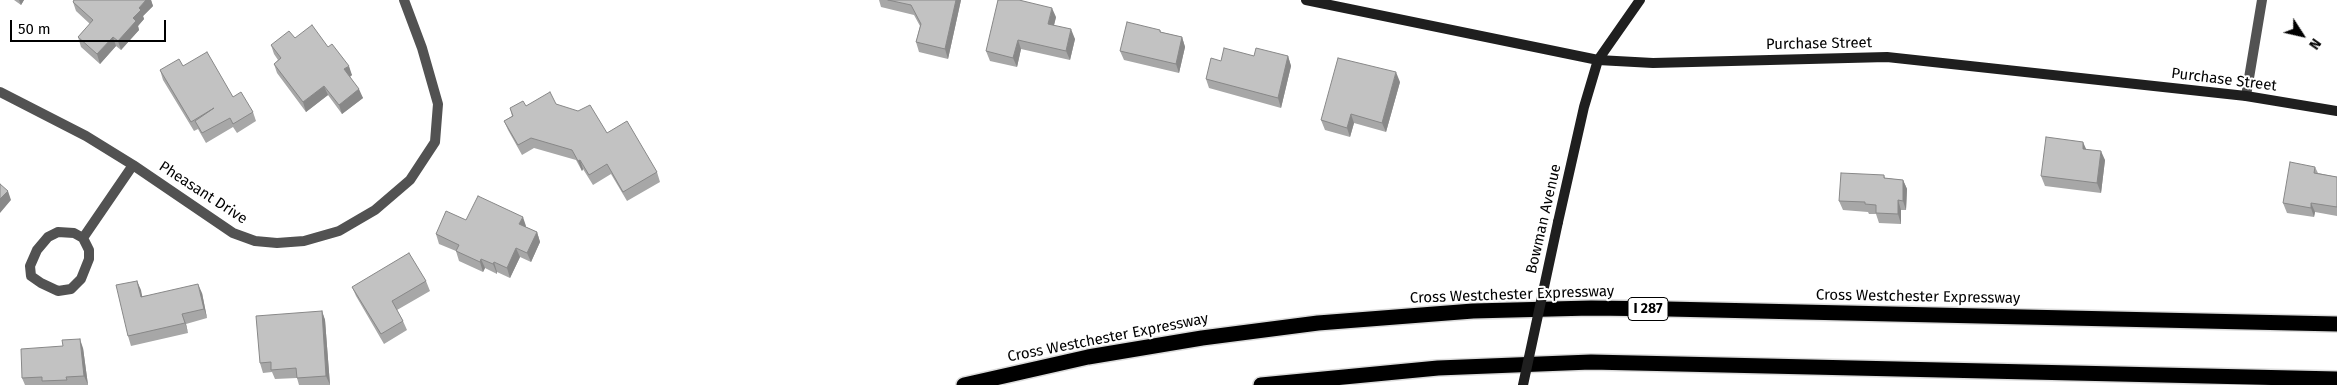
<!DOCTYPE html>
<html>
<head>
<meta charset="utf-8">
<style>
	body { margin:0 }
	#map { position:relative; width:2337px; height:385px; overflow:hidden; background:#fff; font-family:"Fira Sans",sans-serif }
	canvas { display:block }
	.north { position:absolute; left:2277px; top:10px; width:50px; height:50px; -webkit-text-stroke:4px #fff; paint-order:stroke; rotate:125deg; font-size:14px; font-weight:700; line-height:20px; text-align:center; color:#000 }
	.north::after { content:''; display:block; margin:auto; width:18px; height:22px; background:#000; clip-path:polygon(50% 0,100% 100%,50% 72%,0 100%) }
	.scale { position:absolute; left:10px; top:20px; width:156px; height:22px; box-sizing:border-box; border:2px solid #000; border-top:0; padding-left:6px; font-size:15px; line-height:18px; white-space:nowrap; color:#000; -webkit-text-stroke:4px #fff; paint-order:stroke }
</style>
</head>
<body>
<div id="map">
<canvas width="2337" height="385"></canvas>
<div class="north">N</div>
<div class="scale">50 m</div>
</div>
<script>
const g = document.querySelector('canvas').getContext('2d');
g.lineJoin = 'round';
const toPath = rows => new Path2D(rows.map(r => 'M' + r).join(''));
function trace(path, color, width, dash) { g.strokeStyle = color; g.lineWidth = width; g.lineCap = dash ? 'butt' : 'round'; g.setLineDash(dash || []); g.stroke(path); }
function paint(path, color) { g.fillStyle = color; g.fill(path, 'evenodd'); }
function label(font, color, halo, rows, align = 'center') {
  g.font = font + ' "Fira Sans",sans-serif'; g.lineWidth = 4; g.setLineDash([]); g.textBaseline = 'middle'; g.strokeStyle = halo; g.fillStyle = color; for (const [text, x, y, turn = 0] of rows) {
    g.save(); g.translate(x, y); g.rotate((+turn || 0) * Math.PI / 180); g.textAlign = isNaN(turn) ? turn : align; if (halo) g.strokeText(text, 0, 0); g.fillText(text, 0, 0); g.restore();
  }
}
const highway = toPath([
	[964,385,1088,357,1202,338,1318,323,1473,311,1591,308,1668,309,2337,324],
	[1261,385,1438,368,1591,362,2337,379]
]);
trace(highway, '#dbdbdb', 18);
trace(toPath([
	[0,92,86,136,133,165,233,233,255,241,277,243,304,241,339,231,375,210,410,180,435,142,438,104,422,48,404,0],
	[2246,96,2262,0],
	[58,232,74,233,83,238,89,250,89,259,81,279,71,289,58,291,41,283,31,276,30,266,37,250,48,237,58,232],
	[83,238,133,165]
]), '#525252', 10);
trace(toPath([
	[1306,0,1598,60,1653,63,1887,57,2246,96,2337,111],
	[1558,222,1584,107,1598,60,1640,0]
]), '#1f1f1f', 10);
trace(highway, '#000', 15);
trace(toPath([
	[1523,385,1558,222]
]), '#1f1f1f', 10);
paint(toPath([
	[14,0,24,0,21,5],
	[74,0,151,0,153,6,143,16,144,19,138,26,139,30,121,50,116,46,100,64,81,47,78,37,90,24,76,11,73,2],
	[879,0,961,0,948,59,919,52,916,42,920,26,914,15,881,7],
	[1056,17,1054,25,1075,39,1070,60,1021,49,1017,67,990,61,986,51],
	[1160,30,1161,32,1182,37,1185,47,1179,73,1124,60,1120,51],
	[295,38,328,47,352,75,350,77,363,98,342,114,328,95,306,112,277,73,274,64,278,60,274,54,271,45],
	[1254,56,1288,56,1291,66,1281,108,1209,88,1206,79,1221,61],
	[183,66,233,97,253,112,256,121,237,133,233,127,206,143,198,129,194,131,163,80,160,70],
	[1400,82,1386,132,1354,123,1350,137,1325,130,1321,120],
	[556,104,607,133,657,172,660,182,627,201,611,174,593,185,583,169,582,171,576,160,534,148,522,155,508,130,504,121,512,116,510,108,526,106],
	[2086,149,2105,160,2101,193,2045,186,2041,176],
	[2315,167,2318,173,2337,177,2337,216,2315,212,2314,217,2287,213,2283,203],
	[1884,175,1885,178,1903,180,1907,189,1906,210,1901,210,1901,224,1879,223,1876,214,1869,214,1868,212,1843,210,1839,201],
	[466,220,526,226,526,227,537,232,540,242,531,262,520,257,510,278,497,272,497,274,485,268,483,272,459,261,456,251,439,244,436,234],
	[137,281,142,296,202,293,207,318,186,324,188,333,131,346,128,336],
	[426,281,430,291,397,310,403,321,407,330,384,344,356,296,352,287],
	[322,311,325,320,330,385,299,385,297,378,275,379,272,372,263,373,260,363],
	[83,348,88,385,25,385,22,378]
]), '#a7a7a7');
paint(toPath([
	[19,0,24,0,21,5],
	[146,0,151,0,153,6,143,16,144,19,138,26,139,30,121,50,118,41,133,18,139,8],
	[956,0,961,0,948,59,945,49],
	[1052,8,1056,17,1052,33,1048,24],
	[1071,29,1075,39,1070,60,1066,51],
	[113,37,116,46,100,64,97,54],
	[1182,37,1185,47,1179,73,1176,64],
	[1018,40,1021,49,1017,67,1013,58],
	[1288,56,1291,66,1281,108,1278,98],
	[349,66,352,75,348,78,344,69],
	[1396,72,1400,82,1386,132,1382,123],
	[324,86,328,95,306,112,303,102],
	[359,89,363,98,342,114,339,105],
	[1351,114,1354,123,1350,137,1347,128],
	[2083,142,2087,151,2083,149],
	[2101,151,2105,160,2101,193,2097,183],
	[580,160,583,169,582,171,578,161],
	[1903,180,1907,189,1906,210,1903,201],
	[8,191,11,200,0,213,0,199],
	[1898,200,1901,210,1901,224,1898,214],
	[2311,203,2315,212,2314,217,2311,208],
	[523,217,526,226,523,234,519,224],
	[537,232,540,242,531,262,527,253],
	[516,248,520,257,510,278,507,268],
	[481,259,485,268,483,272,480,262],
	[494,262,497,272,497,274,493,264],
	[137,281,141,290,144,306,141,297],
	[198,284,202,293,207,318,204,309],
	[322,311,325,320,330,385,326,376],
	[182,314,186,324,188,333,185,323],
	[80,339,83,348,88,385,84,376]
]), '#888');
const building = toPath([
	[74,0,146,0,139,8,141,10,133,18,136,21,118,41,113,37,97,54,78,37,93,20,73,2,74,0],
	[888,0,956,0,945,49,916,42,921,24,911,5,888,0],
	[998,0,1019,0,1052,8,1048,24,1071,29,1066,51,1018,40,1013,58,986,51,998,0],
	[1127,22,1160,30,1160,32,1182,37,1176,64,1120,51,1127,22],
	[312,25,328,47,332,44,349,66,344,69,359,89,339,105,324,86,303,102,274,64,281,58,271,45,289,31,295,38,312,25],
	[1224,48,1254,56,1256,48,1288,56,1278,98,1206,79,1211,58,1221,61,1224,48],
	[207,52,233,97,241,92,253,112,233,124,230,118,202,133,195,121,214,108,191,122,160,70,179,59,183,66,207,52],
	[1338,58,1396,72,1382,123,1351,114,1347,128,1321,120,1338,58],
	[550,92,556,104,578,111,590,105,607,133,627,121,657,172,623,192,607,164,589,175,580,160,578,161,572,150,531,138,518,145,504,121,513,116,510,108,523,101,526,106,550,92],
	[2046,137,2083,142,2083,149,2101,151,2097,183,2041,176,2046,137],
	[2290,162,2315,167,2314,173,2337,177,2337,207,2311,203,2311,208,2283,203,2290,162],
	[1841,173,1884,175,1884,178,1903,180,1903,201,1898,200,1898,214,1876,213,1876,205,1865,204,1865,202,1839,201,1841,173],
	[0,184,8,191,0,199,0,184],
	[478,196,523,217,519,224,537,232,527,253,516,248,507,268,494,262,493,264,481,259,480,262,456,251,459,245,436,234,446,211,466,220,478,196],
	[409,253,426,281,392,301,403,321,381,334,352,287,409,253],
	[137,281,141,297,198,284,204,309,182,314,185,323,128,336,116,285,137,281],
	[322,311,326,376,297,378,296,368,271,370,271,362,260,363,256,316,322,311],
	[80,339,84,376,66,377,67,380,42,381,42,377,22,378,21,349,63,346,62,340,80,339]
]);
paint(building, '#c2c2c2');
trace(building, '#888', 1);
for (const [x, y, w] of [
	[1648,309,40]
]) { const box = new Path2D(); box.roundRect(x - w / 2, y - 11.5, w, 23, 4); g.fillStyle = '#fff'; g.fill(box); trace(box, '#000', 1); }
label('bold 14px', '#000', null, [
	["I 287",1648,309]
]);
label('15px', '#000', '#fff', [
	["Purchase Street",1819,44,-1],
	["Purchase Street",2224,80,7],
	["Pheasant Drive",203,193,33],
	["Bowman Avenue",1544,219,-77],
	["Cross Westchester Expressway",1512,295,-2],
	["Cross Westchester Expressway",1918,297,1],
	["Cross Westchester Expressway",1108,338,-11]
]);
</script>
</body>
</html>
